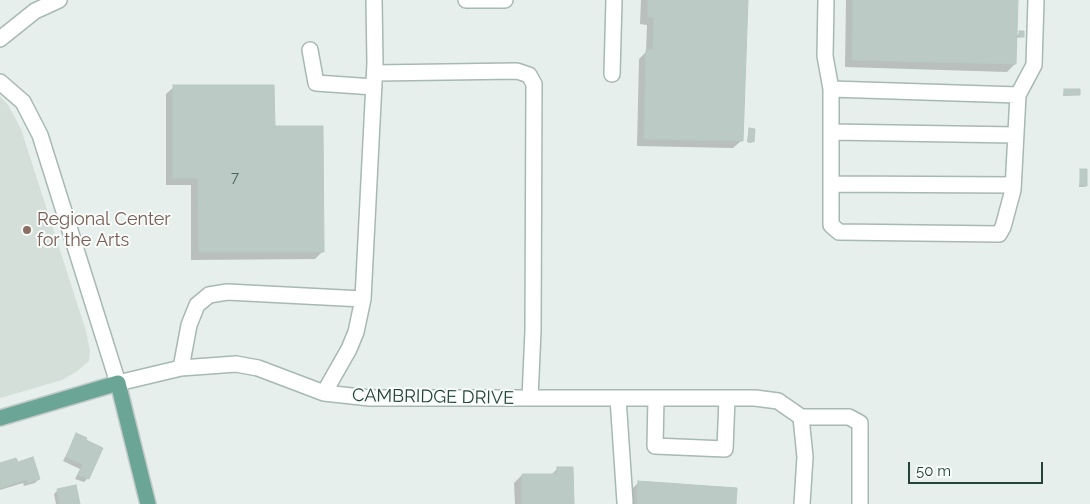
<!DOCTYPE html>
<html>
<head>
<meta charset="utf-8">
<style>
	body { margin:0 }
	#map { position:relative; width:1090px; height:504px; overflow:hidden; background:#e6efeb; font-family:Raleway,sans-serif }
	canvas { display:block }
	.scale { position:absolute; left:908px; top:462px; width:135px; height:22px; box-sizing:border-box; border:2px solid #24423a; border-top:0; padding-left:6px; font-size:15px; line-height:18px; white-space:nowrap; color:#24423a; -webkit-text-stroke:4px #f7fbf9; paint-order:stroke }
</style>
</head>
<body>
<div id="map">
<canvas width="1090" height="504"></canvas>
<div class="scale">50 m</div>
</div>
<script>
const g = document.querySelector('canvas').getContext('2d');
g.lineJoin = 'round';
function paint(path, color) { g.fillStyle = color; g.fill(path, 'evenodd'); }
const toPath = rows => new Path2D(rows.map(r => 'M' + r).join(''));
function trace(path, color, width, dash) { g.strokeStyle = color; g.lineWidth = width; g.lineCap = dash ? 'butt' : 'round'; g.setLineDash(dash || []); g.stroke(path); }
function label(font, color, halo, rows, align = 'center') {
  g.font = font + ' Raleway,sans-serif'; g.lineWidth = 4; g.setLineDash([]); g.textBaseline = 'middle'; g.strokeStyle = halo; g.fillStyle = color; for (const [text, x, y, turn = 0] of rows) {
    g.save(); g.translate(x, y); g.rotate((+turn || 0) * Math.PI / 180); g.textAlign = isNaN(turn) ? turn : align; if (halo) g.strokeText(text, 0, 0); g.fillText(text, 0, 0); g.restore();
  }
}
paint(toPath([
	[0,96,8,105,21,129,86,331,90,351,89,361,76,372,62,380,0,398]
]), '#d4dfda');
paint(toPath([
	[641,0,745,0,741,141,733,148,637,146,639,59,646,52,647,25,640,24],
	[846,0,1017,0,1016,36,1020,32,1022,37,1016,38,1015,64,1007,72,845,67],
	[174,87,273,127,323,251,315,259,191,260,191,185,166,185,166,94],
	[1064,90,1079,95,1063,96],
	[749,130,753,141,751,143,747,142],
	[1081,171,1086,185,1084,187,1079,187],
	[77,434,88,478,84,482,75,479,80,469,63,461],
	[0,464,17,464,39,479,35,483,24,486,23,483,0,490],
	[558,468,572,504,515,504,514,483,522,475,551,475],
	[639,482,735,504,630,504,631,490],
	[58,490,78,504,56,504,54,494]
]), '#0003');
const building = toPath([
	[648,0,748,0,743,141,644,139,646,50,653,50,654,17,648,17,648,0],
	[853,0,1018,0,1016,64,852,60,853,0],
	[1019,31,1024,31,1024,37,1019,37,1019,31],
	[173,85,274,85,275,126,323,126,324,252,199,252,198,178,173,178,173,85],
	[1064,89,1080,89,1080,95,1064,95,1064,89],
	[749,128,755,129,754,142,748,141,749,128],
	[1080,169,1087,169,1087,186,1080,186,1080,169],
	[76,433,87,438,86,440,103,448,89,479,78,475,83,464,66,457,76,433],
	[33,457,40,479,28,483,27,479,0,488,0,463,16,458,18,462,33,457],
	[557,467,573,467,574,504,522,504,522,474,557,474,557,467],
	[638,481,737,488,736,504,637,504,638,481],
	[76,485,80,504,60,504,57,489,76,485]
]);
paint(building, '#bbcac4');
trace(building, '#b8c9c2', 1);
const minor = toPath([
	[466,0,505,0],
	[826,0,825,56,831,89,831,225,839,232,999,234,1003,227,1013,190,1018,95,1034,65,1036,0],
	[0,39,35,11,59,0],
	[310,50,316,83,374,87],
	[375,73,517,71,529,75,534,84,533,331,530,398],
	[612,74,614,0],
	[0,82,23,102,40,135,118,383,181,368,236,364,258,368,324,393,370,398,755,398,778,401,801,417,849,417,860,423,860,504],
	[831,89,1018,95],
	[831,132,1016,135],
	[831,184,1013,185],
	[181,368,189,325,197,305,209,295,227,292,363,299],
	[324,393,349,349,356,332,363,299,375,63,374,0],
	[618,398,625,502],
	[656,398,655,446,725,449,727,398],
	[801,417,805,457,802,504]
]);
const major = toPath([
	[0,418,118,383,148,504]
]);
trace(minor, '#a8b8b2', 18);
trace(major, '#c2cac8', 18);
trace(minor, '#fff', 15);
trace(major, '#6aa596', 15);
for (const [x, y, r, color] of [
	[27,230,5,"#8d6e63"]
]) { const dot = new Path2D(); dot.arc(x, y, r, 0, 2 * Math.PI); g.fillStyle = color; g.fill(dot); trace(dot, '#f7fbf9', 2); }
label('15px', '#4a645c', null, [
	["7",235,177]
]);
label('18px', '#785e54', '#f7fbf9', [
	["Regional Center",37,220],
	["for the Arts",37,241]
], 'left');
label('18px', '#24423a', '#f7fbf9', [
	["CAMBRIDGE DRIVE",433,397,1]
]);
</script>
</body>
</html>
